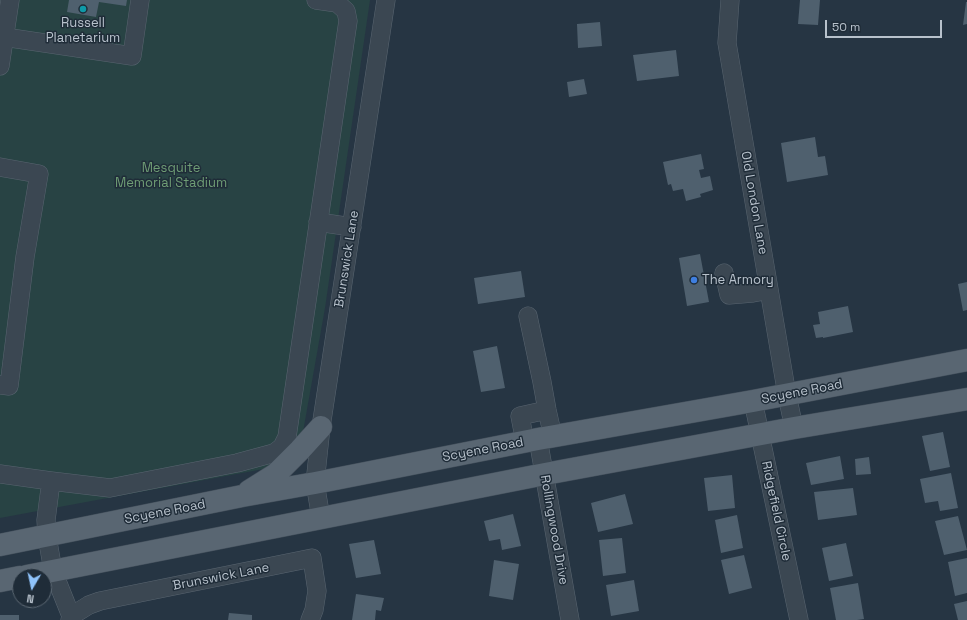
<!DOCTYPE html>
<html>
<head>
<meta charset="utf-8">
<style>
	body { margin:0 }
	#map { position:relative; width:967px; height:620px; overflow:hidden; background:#263543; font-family:"Space Grotesk",sans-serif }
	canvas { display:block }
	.north { position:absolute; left:12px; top:568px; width:40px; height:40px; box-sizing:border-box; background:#1f2c38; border:1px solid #5c6873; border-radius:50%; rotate:189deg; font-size:11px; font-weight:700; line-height:16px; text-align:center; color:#b8c2cc }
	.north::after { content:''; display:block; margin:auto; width:14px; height:18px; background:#8fc3fa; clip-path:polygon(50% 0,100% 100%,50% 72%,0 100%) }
	.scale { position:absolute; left:825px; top:20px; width:117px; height:18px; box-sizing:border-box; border:2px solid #b8c2cc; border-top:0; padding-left:5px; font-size:12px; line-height:14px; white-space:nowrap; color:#b8c2cc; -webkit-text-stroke:3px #1f2c38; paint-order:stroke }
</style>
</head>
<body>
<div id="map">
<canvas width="967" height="620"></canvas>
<div class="north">N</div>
<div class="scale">50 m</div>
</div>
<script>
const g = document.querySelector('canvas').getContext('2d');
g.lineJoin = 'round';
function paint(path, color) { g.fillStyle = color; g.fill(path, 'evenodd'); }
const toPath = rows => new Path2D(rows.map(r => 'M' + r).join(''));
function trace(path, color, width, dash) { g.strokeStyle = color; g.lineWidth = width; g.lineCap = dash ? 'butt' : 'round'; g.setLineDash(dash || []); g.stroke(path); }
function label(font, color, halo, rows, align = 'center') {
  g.font = font + ' "Space Grotesk",sans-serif'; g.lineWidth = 3; g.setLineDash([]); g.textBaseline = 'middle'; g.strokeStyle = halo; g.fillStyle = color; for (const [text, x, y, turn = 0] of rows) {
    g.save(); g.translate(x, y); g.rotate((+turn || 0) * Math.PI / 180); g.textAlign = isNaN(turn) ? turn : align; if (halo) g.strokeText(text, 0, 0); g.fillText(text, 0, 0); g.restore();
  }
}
paint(toPath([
	[0,0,370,0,325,308,303,432,269,468,0,518]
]), '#284344');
paint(toPath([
	[69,0,127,0,126,6,99,2,96,17,67,12],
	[800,0,820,0,818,25,798,24],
	[966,2,967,2,967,24,963,25],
	[600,22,602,46,578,48,577,24],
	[676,50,679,76,637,81,633,55],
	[584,79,587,94,569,97,567,82],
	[815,137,818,157,825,156,828,175,787,182,781,143],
	[701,154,704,169,699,170,701,178,710,176,713,190,700,194,701,197,686,201,683,189,673,191,671,184,668,185,663,162],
	[700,254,709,302,687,306,679,258],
	[521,271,525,297,478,304,474,278],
	[967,282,967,310,963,311,958,284],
	[848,306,853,332,823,338,823,337,816,338,813,325,820,324,818,312],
	[497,346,505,388,481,392,473,351],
	[943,432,950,467,930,471,922,436],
	[840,456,844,479,811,485,806,463],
	[869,457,871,474,856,475,855,459],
	[951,473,958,508,940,511,938,501,925,503,920,479],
	[732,475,735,508,708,511,704,478],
	[853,488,857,515,818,520,814,492],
	[625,494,633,524,598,532,591,503],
	[513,514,521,546,502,550,500,539,489,541,484,521],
	[737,515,743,548,721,553,715,520],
	[958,516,967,550,944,555,935,521],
	[622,538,626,573,603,576,599,540],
	[374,540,381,574,356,578,349,544],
	[846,543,853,576,829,581,822,548],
	[744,555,752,588,729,594,721,560],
	[967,558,967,593,955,596,948,562],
	[494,560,519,564,513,600,489,596],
	[634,580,639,611,611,616,606,585],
	[858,583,864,619,857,620,836,620,830,588],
	[356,594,384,598,381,611,376,610,375,620,352,620],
	[967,601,967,620,958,620,954,604],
	[229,613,252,615,252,620,228,620],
	[0,615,19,615,19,620,0,620]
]), '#4f606e');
const minor = toPath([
	[730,0,727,43,787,395,794,428],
	[4,37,132,56,140,0],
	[0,66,10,0],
	[0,167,39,174,25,257,9,386,0,385],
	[318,222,352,227],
	[724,273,729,295,753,293,769,290],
	[528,316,542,382,547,410,553,437],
	[753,401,799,620],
	[538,439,570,620],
	[525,442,520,416,547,410],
	[0,474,51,481,110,488,237,463,274,453,282,447,287,437,348,21,346,11,337,3,316,0],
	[51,481,46,520,47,536,53,571,71,616,70,620],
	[321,518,315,483,321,427,386,0],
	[71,616,89,605,100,601,312,558,317,591,314,610,310,620]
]);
const major = toPath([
	[249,491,276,474,300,450,321,427],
	[0,545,242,496,315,483,538,439,753,401,967,360],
	[27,576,545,474,794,428,967,399],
	[0,581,20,577]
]);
trace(minor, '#596570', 19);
trace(major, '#44505c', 23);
trace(minor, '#3b4752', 18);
trace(major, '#596672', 22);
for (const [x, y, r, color] of [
	[83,9,4,"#0f9aa8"],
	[694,280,4,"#3f7fe0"]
]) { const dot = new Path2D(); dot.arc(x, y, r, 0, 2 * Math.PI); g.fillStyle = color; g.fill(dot); trace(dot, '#1f2c38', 1.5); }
label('13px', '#b8c2cc', '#1f2c38', [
	["Russell",83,23],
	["Planetarium",83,38],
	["The Armory",702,280,"left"]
]);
label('13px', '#6f9d75', '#1f2c38', [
	["Mesquite",171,168],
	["Memorial Stadium",171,183]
]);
label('13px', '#b8c2cc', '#1f2c38', [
	["Old London Lane",754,203,80],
	["Brunswick Lane",347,259,-81],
	["Scyene Road",802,392,-11],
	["Scyene Road",483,450,-11],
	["Ridgefield Circle",776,511,78],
	["Scyene Road",165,512,-11],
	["Rollingwood Drive",554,530,80],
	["Brunswick Lane",221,577,-11]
]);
</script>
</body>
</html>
